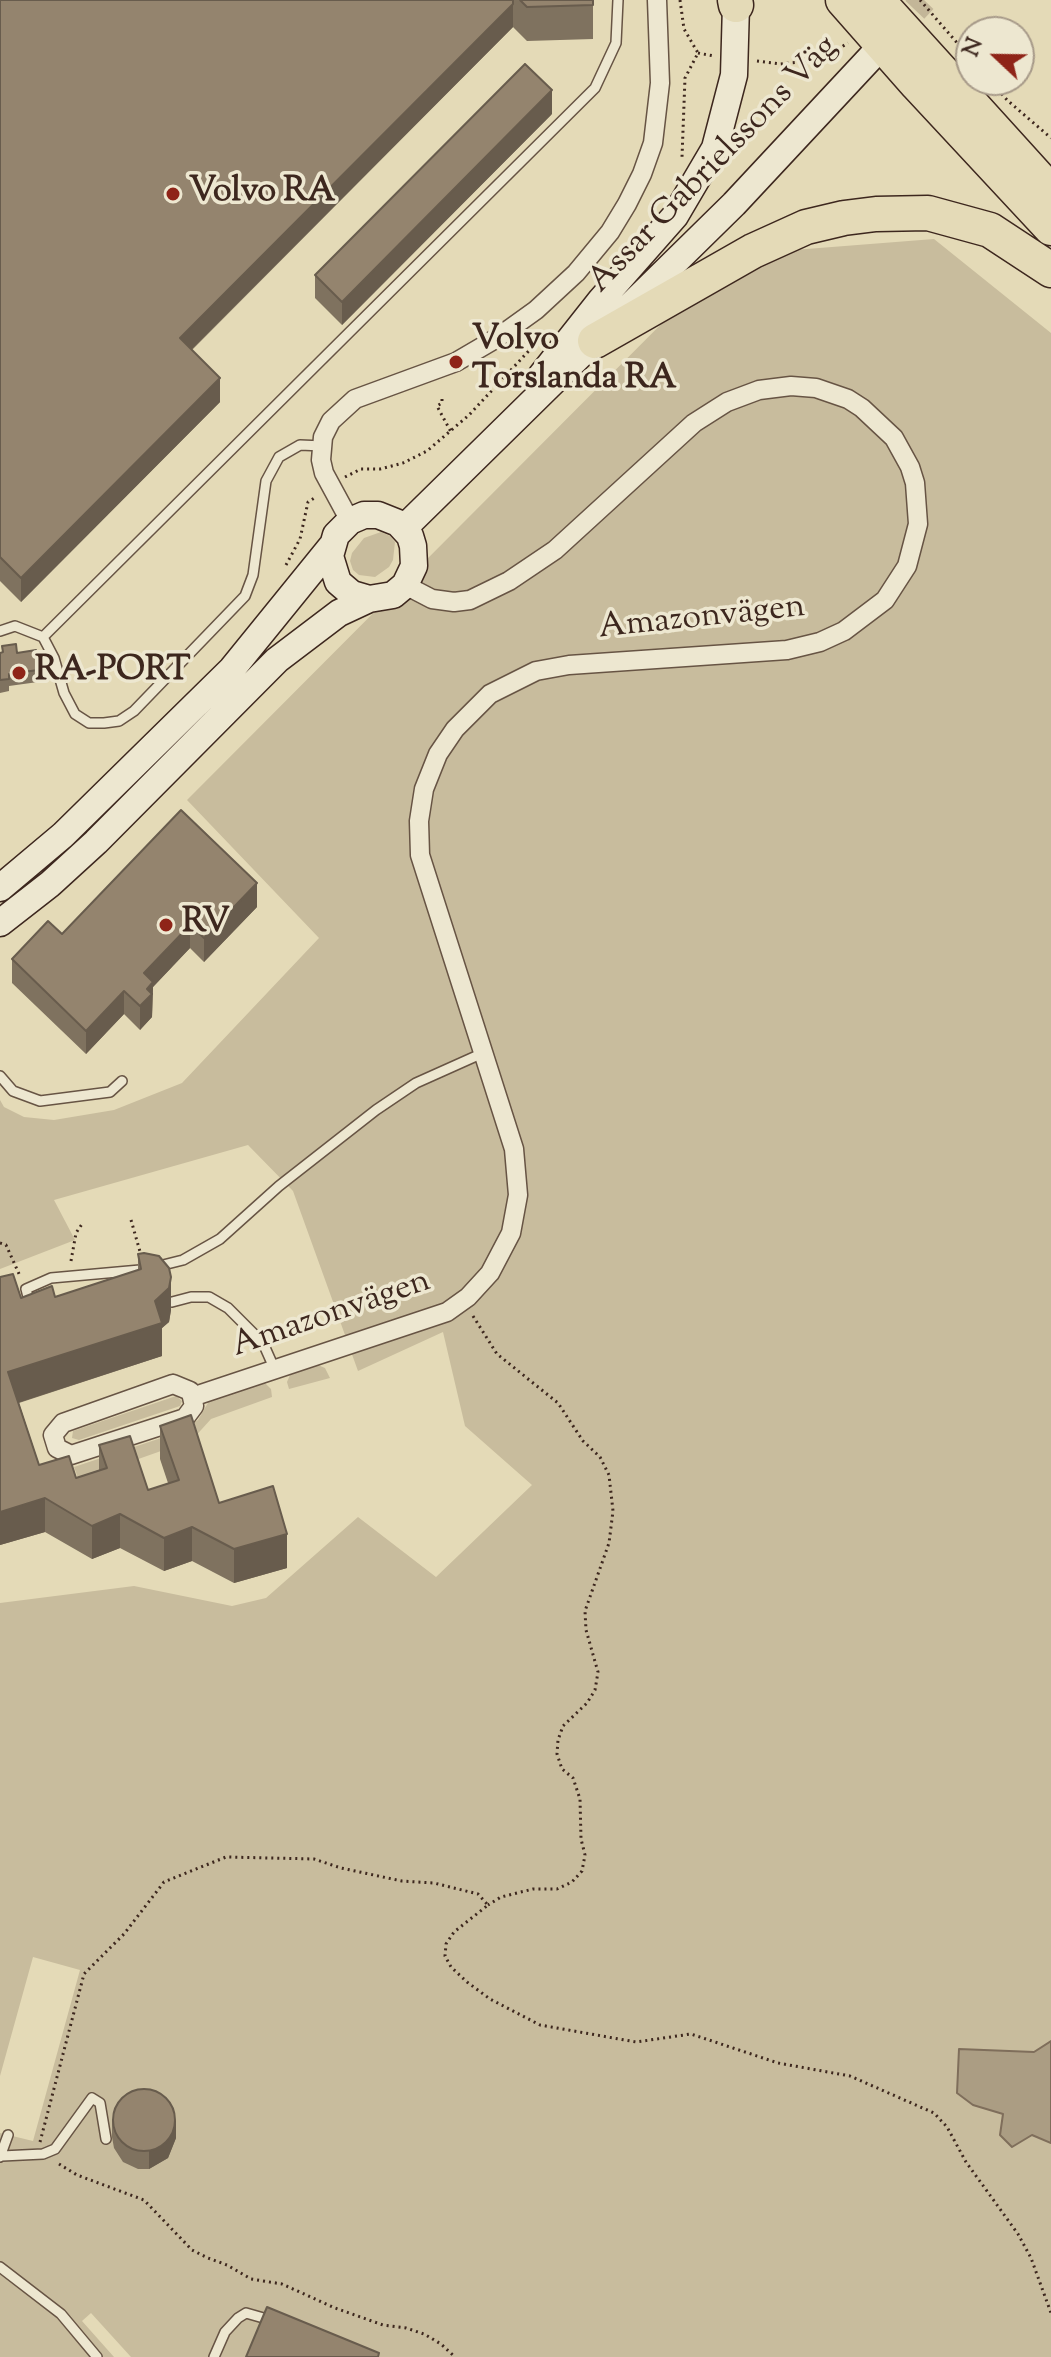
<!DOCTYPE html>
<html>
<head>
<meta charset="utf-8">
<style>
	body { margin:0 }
	#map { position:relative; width:1051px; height:2357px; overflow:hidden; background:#e4dab7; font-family:"Sorts Mill Goudy",serif }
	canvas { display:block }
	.north { position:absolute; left:955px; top:16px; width:80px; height:80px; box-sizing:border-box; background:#ede7d0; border:2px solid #a79a89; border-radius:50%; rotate:292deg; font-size:22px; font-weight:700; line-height:32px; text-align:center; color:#3d271e }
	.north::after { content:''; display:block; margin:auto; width:28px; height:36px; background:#8f2418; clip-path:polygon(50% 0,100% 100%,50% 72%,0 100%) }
</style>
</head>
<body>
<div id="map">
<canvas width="1051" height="2357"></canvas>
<div class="north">N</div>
</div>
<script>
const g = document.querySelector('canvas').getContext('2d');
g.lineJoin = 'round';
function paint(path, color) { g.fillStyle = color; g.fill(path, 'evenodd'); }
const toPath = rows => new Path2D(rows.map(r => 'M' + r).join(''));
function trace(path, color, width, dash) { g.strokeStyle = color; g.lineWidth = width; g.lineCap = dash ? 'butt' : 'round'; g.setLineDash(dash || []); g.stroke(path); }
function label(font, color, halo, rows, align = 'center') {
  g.font = font + ' "Sorts Mill Goudy",serif'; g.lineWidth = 7; g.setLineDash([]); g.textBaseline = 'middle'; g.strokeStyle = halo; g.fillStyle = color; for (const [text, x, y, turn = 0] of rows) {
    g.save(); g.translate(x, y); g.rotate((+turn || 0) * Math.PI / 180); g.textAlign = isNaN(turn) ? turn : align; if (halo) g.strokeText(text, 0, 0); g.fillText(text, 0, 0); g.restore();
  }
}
paint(toPath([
	[934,239,1051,333,1051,2041,1035,2052,959,2049,973,2105,1003,2114,1032,2135,1051,2143,1051,2357,131,2357,91,2313,82,2321,114,2357,0,2357,0,2133,33,2141,80,1970,33,1957,0,2076,0,1603,134,1586,232,1606,266,1598,358,1517,436,1577,532,1485,465,1426,443,1332,358,1371,293,1191,248,1145,54,1200,75,1240,0,1269,0,1100,4,1107,24,1117,54,1120,114,1110,182,1083,319,938,187,800,730,255],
	[381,532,390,536,395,542,393,560,389,567,375,577,359,575,353,570,350,561,352,553,364,538],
	[318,1365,325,1368,330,1378,289,1389,287,1382,290,1375],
	[264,1382,271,1389,272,1397,211,1419,192,1440,82,1479,78,1478,74,1467,182,1431,198,1420,209,1401],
	[176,1396,182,1401,180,1406,79,1440,72,1438,73,1431]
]), '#c8bc9d');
const water = toPath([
	[1051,2041,1051,2143,1032,2135,1012,2147,1000,2135,1003,2114,973,2105,957,2093,959,2049,1034,2052,1051,2041]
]);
paint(water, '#ab9d83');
trace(water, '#7f6e5b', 2);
trace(toPath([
	[888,38,924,0]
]), '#c3b698', 26, [26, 13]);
const lane = toPath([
	[0,631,15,626,43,637],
	[43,637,595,88,616,43,618,0],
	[43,637,54,658,64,693,75,714,89,723,104,723,119,721,134,711,245,596,253,575,266,481,279,457,300,445,323,446],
	[0,1076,13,1091,40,1101,110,1092,122,1081],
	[155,1267,183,1260,220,1239,279,1186,376,1110,416,1083,483,1053],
	[172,1302,191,1297,209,1297,228,1308,263,1343,275,1370],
	[30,1305,26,1289,51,1278,140,1270],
	[2,2156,43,2154,55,2149,92,2098,100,2103,106,2139],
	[0,2157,8,2135],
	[0,2267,61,2314,97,2357],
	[214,2357,225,2332,238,2318,246,2313,274,2321]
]);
const street = toPath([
	[350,521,324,473,321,460,323,437,331,421,355,399,456,362,497,338,536,310,576,273,610,232,627,204,642,174,653,143,660,83,657,0],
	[173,1384,190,1391,192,1397,194,1406,185,1418,71,1455,57,1448,53,1435,63,1423,173,1384],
	[192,1397,447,1312,468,1297,490,1273,511,1233,518,1195,514,1149,420,855,419,821,424,789,438,754,455,729,490,694,536,671,569,665,787,650,820,642,844,631,885,600,907,566,918,524,915,483,910,467,894,438,862,408,848,399,816,388,791,386,759,390,727,402,694,423,555,550,509,581,470,600,454,602,432,599,405,585]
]);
const secondary = toPath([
	[541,376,601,300,675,216,715,148,734,75,736,5],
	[404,528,734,204,874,54],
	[0,888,63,835,232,669,331,547],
	[0,923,50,884,96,842,277,660,339,613,369,599,393,595,405,585,414,566,413,546,410,536,398,523,378,515,364,515,350,521,336,535,330,556,338,582,352,594,369,599]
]);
const highway = toPath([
	[735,0,736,5],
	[843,0,917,84,1051,228],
	[877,0,1051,192],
	[595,341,753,251,806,227,844,218,876,214,928,213,990,230,1051,270]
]);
trace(lane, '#675444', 12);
trace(street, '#675444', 21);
trace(secondary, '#3d271e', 29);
trace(highway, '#3d271e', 37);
trace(toPath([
	[680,0,684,29,698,53,685,78,682,157],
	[920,0,971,59],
	[698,53,714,56],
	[757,61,780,64,820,60,848,43],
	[990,80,1007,100,1051,138],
	[442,399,442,403,437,406,451,432],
	[345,477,361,469,380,469,403,463,427,451,469,415,538,341],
	[286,565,300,539,308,502,316,497],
	[131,1220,141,1255],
	[0,1243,6,1245,20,1276],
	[71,1261,76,1233,82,1224],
	[473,1316,497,1354,558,1403,583,1441,600,1457,609,1475,613,1511,609,1543,585,1611,586,1630,598,1672,595,1690,587,1703,563,1726,558,1740,557,1754,562,1769,573,1778,580,1799,581,1839,585,1855,582,1871,572,1882,557,1889,533,1889,501,1897,488,1905],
	[40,2142,84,1974,124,1934,164,1882,226,1857,314,1859,341,1868,402,1881,434,1883,478,1894,488,1905,454,1932,446,1944,445,1956,451,1967,467,1982,490,1999,540,2025,636,2042,691,2034,778,2063,850,2076,934,2113,947,2127,966,2162,1018,2234,1031,2258,1051,2313],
	[59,2164,77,2175,144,2200,192,2250,208,2258,227,2265,251,2279,282,2284,335,2308,383,2325,406,2328,424,2334,441,2344,455,2357]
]), '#3d271e', 3, [2, 4]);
trace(lane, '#ede7d0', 9);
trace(street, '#ede7d0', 18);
trace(secondary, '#ede7d0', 26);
trace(highway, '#e4dab7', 34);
paint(toPath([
	[0,0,593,0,593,39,527,41,513,27,192,350,220,402,21,602,0,581],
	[552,114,342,325,315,298,315,275],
	[2,646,17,653,38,670,38,682,9,686,9,691,0,693,0,653,2,653],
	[257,907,204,962,190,948,153,987,152,1017,140,1030,124,1014,86,1054,12,983,12,959,62,934],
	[138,1254,171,1310,169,1322,162,1328,162,1356,19,1403,39,1465,76,1478,99,1470,99,1445,148,1490,168,1483,160,1459,160,1426,219,1503,287,1568,234,1583,192,1561,164,1571,120,1548,92,1559,45,1532,0,1545,21,1298,55,1297,138,1270],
	[112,2119,176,2138,168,2158,149,2169,138,2169,123,2162,114,2148,112,2137]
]), '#7f725f');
paint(toPath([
	[513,4,513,27,180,361,180,338],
	[552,90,552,114,342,325,342,302],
	[220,378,220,402,21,602,21,578],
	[257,883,257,907,204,962,204,938],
	[190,925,190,948,153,987,152,1017,140,1030,140,1006,144,973],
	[124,991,124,1014,86,1054,86,1031],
	[171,1277,171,1310,169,1322,162,1328,162,1356,8,1406,8,1372,155,1301],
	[45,1498,45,1532,0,1545,0,1512],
	[120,1514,120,1548,92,1559,92,1526],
	[192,1527,192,1561,164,1571,164,1538],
	[287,1534,287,1568,234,1583,234,1549],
	[176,2120,176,2138,168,2158,149,2169,149,2151]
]), '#685c4d');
const building = toPath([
	[0,0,513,0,513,4,180,338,220,378,21,578,0,557,0,0],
	[520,0,593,0,593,5,527,7,520,0],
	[525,64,552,90,342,302,315,275,525,64],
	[16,644,17,653,36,650,38,670,9,674,9,679,0,680,0,653,3,652,2,646,16,644],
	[181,810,257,883,204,938,190,925,144,973,153,982,147,989,152,994,140,1006,124,991,86,1031,12,959,48,921,62,934,181,810],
	[144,1253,159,1256,169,1268,171,1277,169,1288,155,1301,162,1323,8,1372,39,1465,69,1456,76,1478,107,1468,99,1445,130,1436,148,1490,179,1480,160,1426,191,1415,219,1503,273,1486,287,1534,234,1549,192,1527,164,1538,120,1514,92,1526,45,1498,0,1512,0,1277,13,1274,21,1298,52,1286,55,1297,141,1269,138,1254,144,1253],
	'113 2120a31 31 0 1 1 62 0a31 31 0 1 1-62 0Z',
	[267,2307,379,2353,378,2357,246,2357,267,2307]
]);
paint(building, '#94846e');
trace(building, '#685c4d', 2);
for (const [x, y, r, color] of [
	[173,194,8,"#8f2418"],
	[456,362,8,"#8f2418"],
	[19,673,8,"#8f2418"],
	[166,925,8,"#8f2418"]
]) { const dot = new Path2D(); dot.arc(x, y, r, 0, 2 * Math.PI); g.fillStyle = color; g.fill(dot); trace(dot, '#ede7d0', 3); }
label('34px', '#3d271e', '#ede7d0', [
	["Assar Gabrielssons Väg",715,166,-46],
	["Amazonvägen",702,620,-6],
	["Amazonvägen",332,1316,-19]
]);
label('bold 34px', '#3d271e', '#ede7d0', [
	["Volvo RA",189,194],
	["Volvo",472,342],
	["Torslanda RA",472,381],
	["RA-PORT",35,673],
	["RV",182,925]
], 'left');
</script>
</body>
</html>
